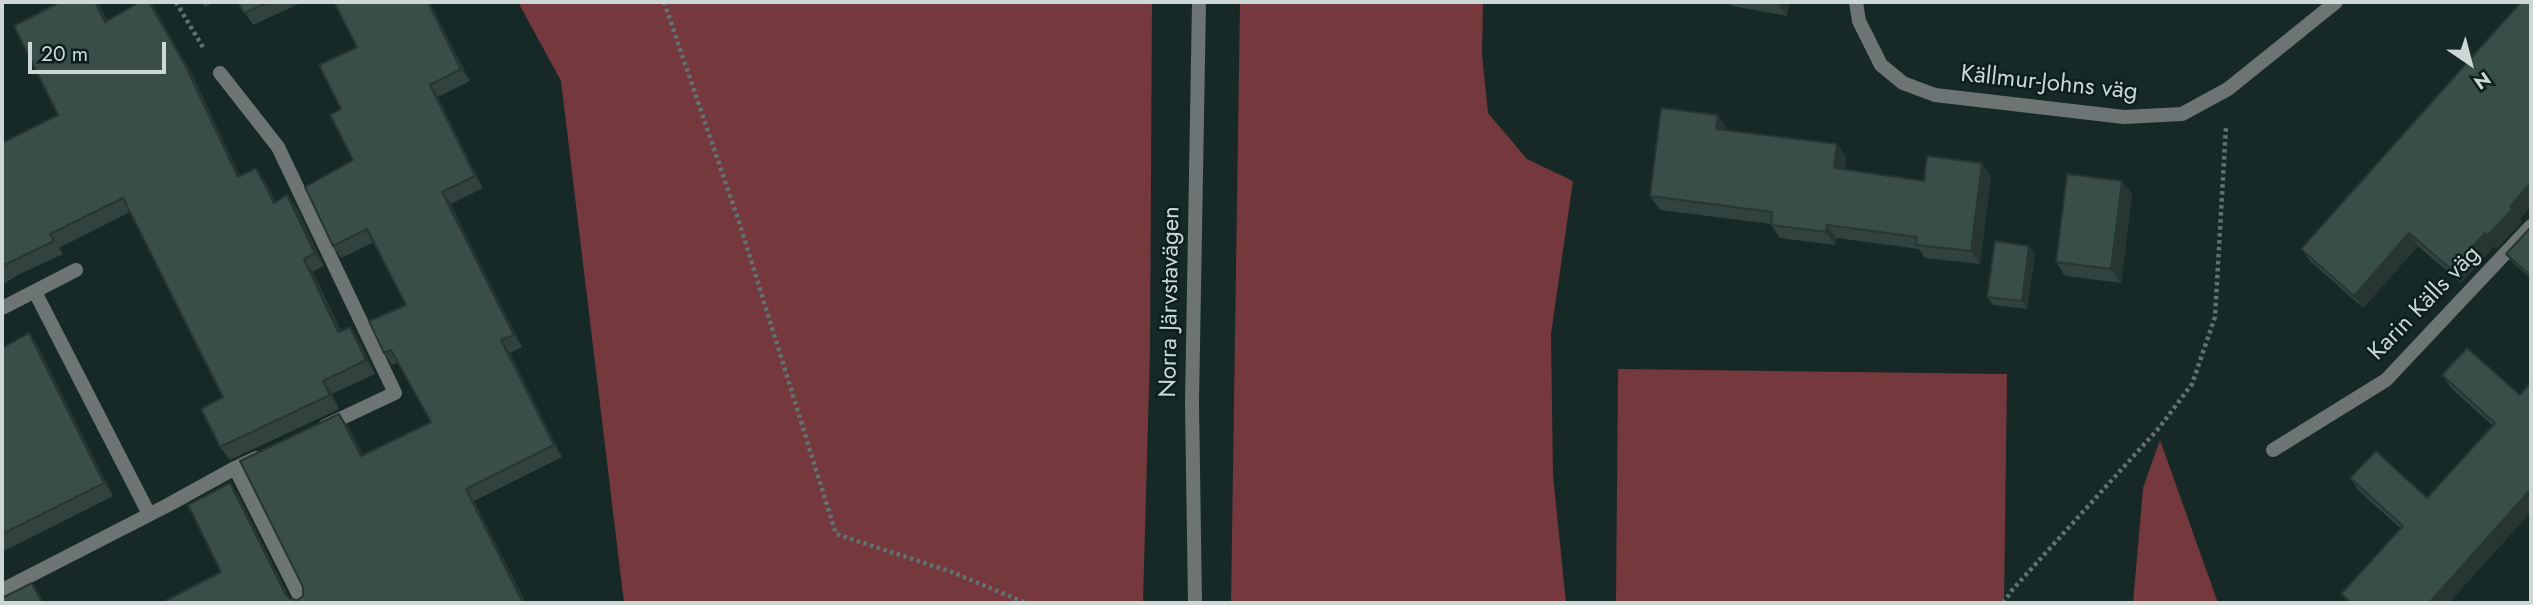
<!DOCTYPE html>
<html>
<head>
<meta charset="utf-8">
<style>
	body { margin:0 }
	#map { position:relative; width:2533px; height:605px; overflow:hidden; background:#162926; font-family:Jost,sans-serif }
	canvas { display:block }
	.frame { position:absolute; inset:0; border:4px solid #cdd8d6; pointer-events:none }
	.north { position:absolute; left:2435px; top:28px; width:70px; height:70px; -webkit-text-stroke:5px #0d1f1c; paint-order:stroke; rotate:145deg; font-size:19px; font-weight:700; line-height:28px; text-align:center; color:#cdd8d6 }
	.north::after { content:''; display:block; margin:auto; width:24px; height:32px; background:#cdd8d6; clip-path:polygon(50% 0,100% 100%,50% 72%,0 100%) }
	.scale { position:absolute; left:28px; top:42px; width:138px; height:32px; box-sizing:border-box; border:4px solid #cdd8d6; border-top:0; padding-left:9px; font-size:21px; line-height:24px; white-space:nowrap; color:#cdd8d6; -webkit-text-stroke:5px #0d1f1c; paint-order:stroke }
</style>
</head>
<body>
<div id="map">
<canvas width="2533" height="605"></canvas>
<div class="frame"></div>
<div class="north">N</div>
<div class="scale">20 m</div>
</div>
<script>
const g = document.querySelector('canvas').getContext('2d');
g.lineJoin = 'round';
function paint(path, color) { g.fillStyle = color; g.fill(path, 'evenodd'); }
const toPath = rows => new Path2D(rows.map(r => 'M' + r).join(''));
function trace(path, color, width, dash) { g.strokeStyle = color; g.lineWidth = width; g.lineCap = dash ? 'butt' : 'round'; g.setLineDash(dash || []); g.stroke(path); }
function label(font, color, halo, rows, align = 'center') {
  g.font = font + ' Jost,sans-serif'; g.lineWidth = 5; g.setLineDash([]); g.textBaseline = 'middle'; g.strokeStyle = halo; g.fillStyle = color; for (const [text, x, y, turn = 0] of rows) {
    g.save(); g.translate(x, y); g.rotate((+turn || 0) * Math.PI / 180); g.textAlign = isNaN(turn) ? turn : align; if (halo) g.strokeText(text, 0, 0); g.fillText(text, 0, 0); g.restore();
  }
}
paint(toPath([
	[518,2,1152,2,1150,351,1143,603,624,603,561,81],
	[1240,2,1483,2,1482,55,1488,113,1527,159,1573,181,1551,334,1553,475,1566,603,1231,603],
	[1618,369,2007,374,2004,603,1616,603],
	[2160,440,2218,603,2133,603,2143,488]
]), '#74383d');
trace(toPath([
	[176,2,204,49],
	[664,2,740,225,836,534,952,572,1026,603],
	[2003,603,2013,589,2159,428,2192,384,2215,317,2226,126]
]), '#627270', 4.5, [3.5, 3.5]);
trace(toPath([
	[220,73,278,147,395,393,325,426],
	[35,292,149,514],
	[2,308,76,270],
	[256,458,235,468,303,603],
	[2,590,168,505,235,468]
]), '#6c7573', 14);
trace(toPath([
	[1856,2,1859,21,1881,65,1903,83,1935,95,2124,117,2182,114,2228,89,2336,2],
	[2273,450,2386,380,2531,226],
	[1195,603,1192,403,1199,2]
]), '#6c7573', 14);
paint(toPath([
	[60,2,98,2,107,20,150,2,156,11,194,78,240,176,265,181,276,202,297,208,324,266,313,272,341,331,350,327,359,340,375,374,332,394,339,409,230,460,220,447,223,397,130,212,59,248,63,254,18,275,2,285,2,143,58,115],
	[201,2,215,2,205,7],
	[238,2,303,2,253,25],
	[430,2,470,81,438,97,483,188,451,204,522,347,510,353,562,457,474,501,526,603,161,603,221,572,230,483,238,495,290,599,298,600,303,596,348,426,363,455,431,422,398,362,392,365,384,353,406,305,374,242,341,258,333,246,353,160,341,109,357,47],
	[1728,2,1789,2,1787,16,1732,6],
	[2531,2,2531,206,2520,219,2522,222,2496,249,2494,246,2461,283,2418,246,2363,308,2310,261,2301,249],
	[1727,128,1727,130,1837,144,1846,157,1845,170,1924,181,1982,163,1991,176,1980,264,1925,258,1919,249,1836,238,1835,245,1780,238,1771,225,1771,224,1660,210,1650,196],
	[2122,181,2132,194,2121,283,2065,276,2056,262],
	[2531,227,2531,279,2511,261,2506,254],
	[2029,246,2035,253,2027,309,1993,305,1987,297],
	[38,346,113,496,2,552,2,348],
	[2442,375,2520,395,2449,603,2348,603,2341,594,2400,528,2359,491,2350,478,2427,498,2493,426,2451,388]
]), '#31423f');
paint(toPath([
	[95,2,98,2,114,35,105,22],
	[150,2,156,11,194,78,247,190,238,177],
	[428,2,430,2,470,81,461,69],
	[1777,2,1789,2,1787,16],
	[430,85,438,97,483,188,475,176],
	[1718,115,1727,128,1725,142,1716,129],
	[1837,144,1846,157,1843,182,1834,168],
	[1982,163,1991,176,1980,264,1971,251],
	[256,168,265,181,283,216,274,203],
	[2122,181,2132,194,2121,283,2111,269],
	[2531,182,2531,206,2520,219,2522,222,2496,249,2487,236],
	[442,192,451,204,522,347,514,335],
	[287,195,297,208,324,266,315,253],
	[1827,225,1836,238,1835,245,1826,232],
	[2409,233,2418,246,2363,308,2354,296],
	[2485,233,2494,246,2461,283,2452,270],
	[2029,246,2035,253,2027,309,2022,301],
	[304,259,313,272,347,346,338,332],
	[350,327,359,340,375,374,366,360],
	[29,333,38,346,113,496,104,483],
	[501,340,510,353,562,457,554,445],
	[323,381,332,394,339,409,330,395],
	[339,414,348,426,369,468,361,456],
	[230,483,238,495,292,603,286,595],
	[466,489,474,501,526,603,523,603],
	[2531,489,2531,512,2449,603,2429,603],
	[32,583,40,595,44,603,42,603]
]), '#283633');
const building = toPath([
	[60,2,95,2,105,22,140,2,149,2,185,65,238,177,256,168,274,203,287,195,315,253,304,259,338,332,350,327,366,360,323,381,330,395,220,447,201,409,223,397,123,198,50,234,54,241,2,266,2,143,58,115,14,26,60,2],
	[238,2,269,2,244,13,238,2],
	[334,2,428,2,461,69,430,85,475,176,442,192,514,335,501,340,554,445,466,489,523,603,161,603,221,572,188,505,230,483,286,595,290,599,298,600,303,596,303,587,240,461,339,414,361,456,431,422,391,350,384,353,369,321,406,305,367,229,333,246,305,187,353,160,330,115,341,109,319,65,357,47,334,2],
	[2521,2,2531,2,2531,182,2510,207,2513,209,2487,236,2485,233,2452,270,2409,233,2354,296,2301,249,2521,2],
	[1661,108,1718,115,1716,129,1837,144,1834,168,1924,181,1927,156,1982,163,1971,251,1916,245,1917,237,1827,225,1826,232,1771,225,1772,212,1650,196,1661,108],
	[2067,174,2122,181,2111,269,2056,262,2067,174],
	[2531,227,2531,276,2506,254,2531,227],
	[1995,241,2029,246,2022,301,1987,297,1995,241],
	[29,333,104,483,2,534,2,348,29,333],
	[2467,348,2520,395,2531,382,2531,489,2429,603,2352,603,2341,594,2403,526,2350,478,2376,451,2427,498,2495,423,2442,375,2467,348],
	[32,583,42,603,2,603,2,598,32,583]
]);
paint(building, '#394d49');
trace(building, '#283633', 2);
label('24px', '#cdd8d6', '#0d1f1c', [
	["Källmur-Johns väg",2049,84,6],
	["Norra Järvstavägen",1171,302,-89],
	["Karin Källs väg",2425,304,-46]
]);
</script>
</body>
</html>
